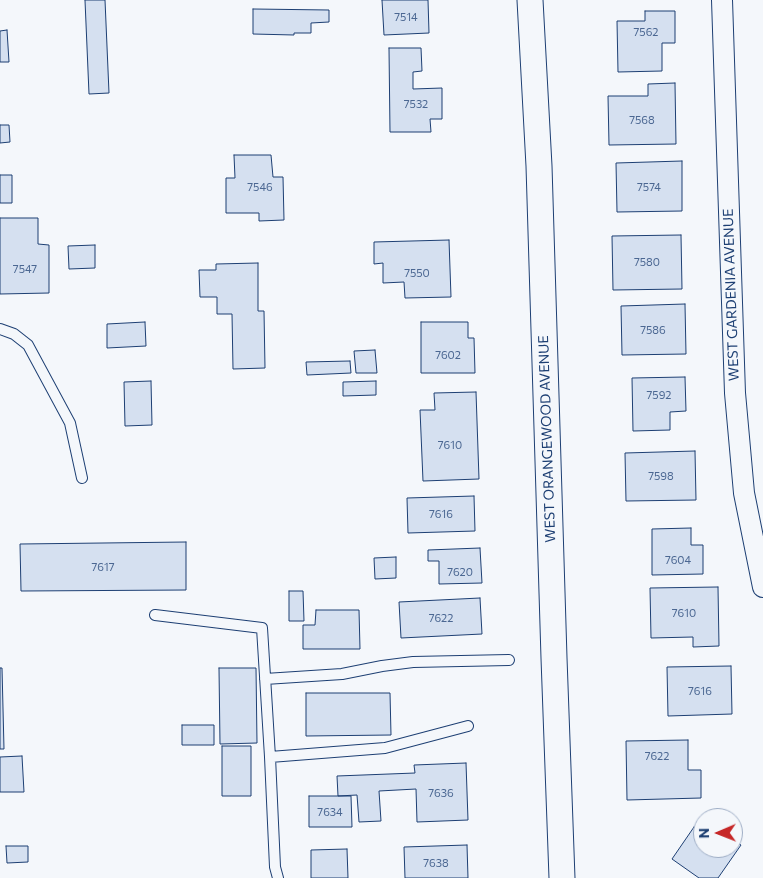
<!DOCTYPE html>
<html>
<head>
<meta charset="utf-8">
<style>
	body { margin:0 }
	#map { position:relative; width:763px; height:878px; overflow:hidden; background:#f4f7fb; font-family:Commissioner,sans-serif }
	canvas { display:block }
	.north { position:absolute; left:693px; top:808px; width:50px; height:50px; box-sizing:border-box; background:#f4f7fb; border:1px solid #9eadc5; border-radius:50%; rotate:269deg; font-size:14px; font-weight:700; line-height:20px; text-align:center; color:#1d3f73 }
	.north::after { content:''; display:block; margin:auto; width:18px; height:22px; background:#c62828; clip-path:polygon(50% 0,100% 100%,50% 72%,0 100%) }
</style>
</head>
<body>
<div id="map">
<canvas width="763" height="878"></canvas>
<div class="north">N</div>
</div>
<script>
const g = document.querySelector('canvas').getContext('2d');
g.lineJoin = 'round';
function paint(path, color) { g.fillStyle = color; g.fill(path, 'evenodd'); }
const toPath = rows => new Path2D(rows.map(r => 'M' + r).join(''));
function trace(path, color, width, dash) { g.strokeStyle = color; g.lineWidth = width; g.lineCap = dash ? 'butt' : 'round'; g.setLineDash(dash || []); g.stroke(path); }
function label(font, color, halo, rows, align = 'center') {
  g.font = font + ' Commissioner,sans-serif'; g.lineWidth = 4; g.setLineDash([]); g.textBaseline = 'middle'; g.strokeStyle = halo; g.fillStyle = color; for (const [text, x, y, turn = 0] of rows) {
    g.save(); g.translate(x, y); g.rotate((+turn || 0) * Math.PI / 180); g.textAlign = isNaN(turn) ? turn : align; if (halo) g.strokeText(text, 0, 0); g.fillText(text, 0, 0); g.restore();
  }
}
const building = toPath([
	[85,0,105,0,109,93,89,94,85,0],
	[382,0,428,0,429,33,384,35,382,0],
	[253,9,329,10,329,22,311,23,311,33,294,33,294,35,253,34,253,9],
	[645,11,675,11,675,43,662,43,662,71,618,72,617,21,645,21,645,11],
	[7,30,9,62,0,62,0,31,7,30],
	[389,48,421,48,422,71,413,72,413,89,442,88,442,119,430,119,431,132,390,132,389,48],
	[675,83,676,144,609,145,608,96,648,96,648,84,675,83],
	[0,125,9,125,10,142,0,143,0,125],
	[234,155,271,155,273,177,283,177,284,220,259,221,259,213,226,213,226,178,235,178,234,155],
	[682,161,682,211,617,212,616,163,682,161],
	[0,175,12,175,12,203,0,203,0,175],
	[0,218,38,218,38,244,49,245,49,293,0,294,0,218],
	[681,235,682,289,613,290,612,236,681,235],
	[449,240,451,297,405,298,404,282,383,283,383,263,374,264,374,242,449,240],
	[95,245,95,268,69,269,68,246,95,245],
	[258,263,258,311,264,311,265,368,233,369,232,314,217,314,217,297,200,297,199,270,216,270,216,264,258,263],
	[685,304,686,354,622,355,621,306,685,304],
	[145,322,146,346,107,348,107,324,145,322],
	[421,322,468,322,468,338,474,338,475,373,421,373,421,322],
	[375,350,377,373,356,373,354,351,375,350],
	[350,361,351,373,307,375,306,362,350,361],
	[685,377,686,411,670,412,670,430,633,431,632,378,685,377],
	[151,381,152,425,125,426,124,382,151,381],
	[376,381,376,395,343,396,343,382,376,381],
	[476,392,479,479,423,481,420,410,435,410,434,393,476,392],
	[695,451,696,500,626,501,625,453,695,451],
	[474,496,475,531,408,533,407,498,474,496],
	[691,528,691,545,703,545,703,574,652,575,652,529,691,528],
	[186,542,186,590,21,591,20,544,186,542],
	[480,548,482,583,439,584,439,561,428,561,428,550,480,548],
	[396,557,396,578,375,579,374,558,396,557],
	[718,587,719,646,693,647,693,637,651,638,650,588,718,587],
	[289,591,303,591,304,621,289,621,289,591],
	[480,598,482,634,401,638,399,602,480,598],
	[316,610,359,610,360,649,303,649,303,625,315,625,316,610],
	[731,666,732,714,668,716,667,667,731,666],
	[0,668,2,668,4,749,0,749,0,668],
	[219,668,256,668,257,743,220,744,219,668],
	[306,693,390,693,391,735,306,736,306,693],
	[182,725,214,725,214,745,182,745,182,725],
	[688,740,688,770,701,770,701,798,627,800,626,741,688,740],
	[222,746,251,746,251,796,222,796,222,746],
	[22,756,24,792,0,792,0,757,22,756],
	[466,763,468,820,417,822,416,789,379,791,381,821,359,822,357,795,338,796,337,776,415,773,414,765,466,763],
	[309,796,351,796,352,827,309,827,309,796],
	[694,827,703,833,703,848,733,848,733,840,741,845,718,878,699,878,672,859,694,827],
	[467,845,468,878,405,878,404,847,467,845],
	[6,846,28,846,28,862,7,863,6,846],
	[347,849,348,878,311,878,311,850,347,849]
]);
paint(building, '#d5e0f0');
trace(building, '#1d3f73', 1);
const service = toPath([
	[0,329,14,334,28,345,70,423,82,478],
	[155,615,262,628,270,757],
	[265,679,342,674,382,666,413,662,509,660],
	[278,878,275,867,270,757,385,748,468,726]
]);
const minor = toPath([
	[722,0,735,393,744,493,763,587]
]);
const tertiary = toPath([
	[530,0,539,166,554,658,562,878]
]);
trace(service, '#1d3f73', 12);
trace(minor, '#1d3f73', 22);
trace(tertiary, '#1d3f73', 27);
trace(service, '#f4f7fb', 10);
trace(minor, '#f4f7fb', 20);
trace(tertiary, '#f4f7fb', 25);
label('11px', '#4b6792', null, [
	["7514",406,17],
	["7562",646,32],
	["7532",416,104],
	["7568",642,120],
	["7546",260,187],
	["7574",649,187],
	["7580",647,262],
	["7547",25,269],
	["7550",417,273],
	["7586",653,330],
	["7602",448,355],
	["7592",659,395],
	["7610",450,445],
	["7598",661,476],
	["7616",441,514],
	["7604",678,560],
	["7617",103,567],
	["7620",460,572],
	["7610",684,613],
	["7622",441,618],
	["7616",700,691],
	["7622",657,756],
	["7636",441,793],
	["7634",330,812],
	["7638",436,863]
]);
label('14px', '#1d3f73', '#f4f7fb', [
	["WEST GARDENIA AVENUE",731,295,-92],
	["WEST ORANGEWOOD AVENUE",547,439,-92]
]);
</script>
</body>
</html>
